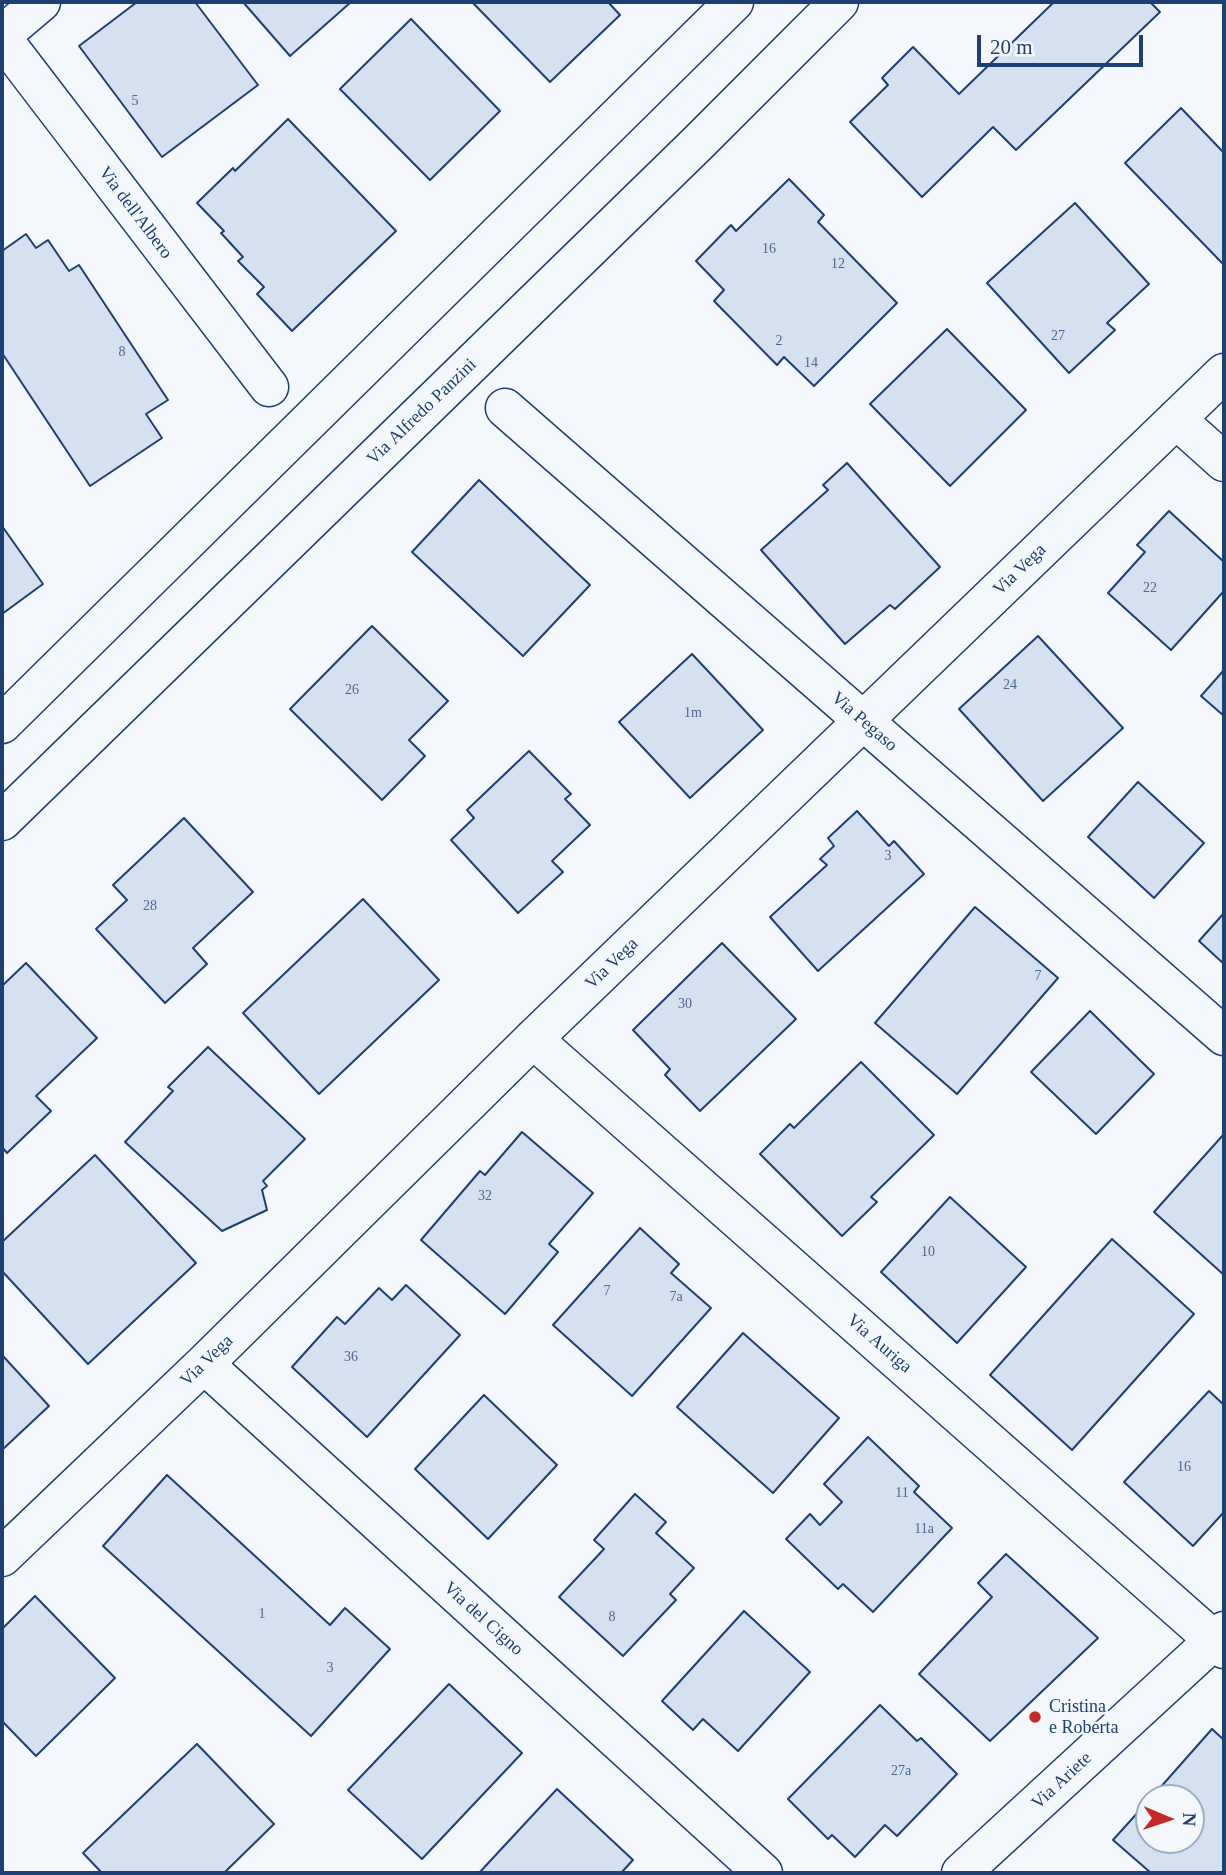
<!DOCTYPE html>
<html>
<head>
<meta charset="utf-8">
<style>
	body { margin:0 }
	#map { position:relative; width:1226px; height:1875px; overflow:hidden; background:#f4f7fb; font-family:Georgia,serif }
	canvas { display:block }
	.frame { position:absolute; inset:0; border:4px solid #1d3f73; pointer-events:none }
	.north { position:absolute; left:1135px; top:1784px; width:70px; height:70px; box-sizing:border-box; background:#f4f7fb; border:2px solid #9eadc5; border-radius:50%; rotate:92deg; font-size:19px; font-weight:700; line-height:28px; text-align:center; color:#1d3f73 }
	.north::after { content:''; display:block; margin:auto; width:24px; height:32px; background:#c62828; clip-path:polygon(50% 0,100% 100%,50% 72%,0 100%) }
	.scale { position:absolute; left:977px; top:35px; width:166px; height:32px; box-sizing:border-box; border:4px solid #1d3f73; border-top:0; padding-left:9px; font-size:21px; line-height:24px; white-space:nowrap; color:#1d3f73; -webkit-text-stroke:5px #f4f7fb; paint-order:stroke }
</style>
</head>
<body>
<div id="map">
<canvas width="1226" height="1875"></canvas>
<div class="frame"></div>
<div class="north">N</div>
<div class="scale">20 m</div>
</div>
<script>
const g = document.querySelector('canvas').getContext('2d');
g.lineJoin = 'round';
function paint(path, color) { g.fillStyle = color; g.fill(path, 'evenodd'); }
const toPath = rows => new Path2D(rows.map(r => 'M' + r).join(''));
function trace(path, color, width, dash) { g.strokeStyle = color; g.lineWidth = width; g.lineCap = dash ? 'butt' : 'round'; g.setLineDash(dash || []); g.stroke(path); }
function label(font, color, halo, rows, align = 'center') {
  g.font = font + ' Georgia,serif'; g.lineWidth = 5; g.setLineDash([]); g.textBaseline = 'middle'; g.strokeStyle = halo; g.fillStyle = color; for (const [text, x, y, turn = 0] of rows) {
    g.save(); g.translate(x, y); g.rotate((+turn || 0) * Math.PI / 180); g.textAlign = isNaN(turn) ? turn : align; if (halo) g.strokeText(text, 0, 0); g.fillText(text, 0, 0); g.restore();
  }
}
const building = toPath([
	[137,2,195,2,258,85,162,157,79,46,137,2],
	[243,2,351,2,290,56,243,2],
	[472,2,608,2,620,15,550,82,472,2],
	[1054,2,1150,2,1160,12,1016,150,993,127,922,197,850,122,888,85,882,78,913,47,959,94,1054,2],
	[411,19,500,111,430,180,340,89,411,19],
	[1181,108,1224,153,1224,265,1125,163,1181,108],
	[288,119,396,231,292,331,257,294,264,287,238,261,243,257,221,233,224,231,197,203,233,168,235,171,288,119],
	[789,179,824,215,818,222,897,303,814,386,784,357,777,365,714,301,724,290,696,261,731,225,736,231,789,179],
	[1075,203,1149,284,1107,323,1115,330,1069,373,987,283,1075,203],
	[26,234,36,248,48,240,69,271,79,265,168,400,146,414,162,438,90,486,2,353,2,251,26,234],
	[947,329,1026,410,950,486,870,404,947,329],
	[847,463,940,567,895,609,890,605,845,644,761,550,828,490,823,485,847,463],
	[479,480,590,585,523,656,412,552,479,480],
	[1169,511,1224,562,1224,591,1171,650,1108,593,1145,552,1137,545,1169,511],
	[2,526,43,584,2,614,2,526],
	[372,626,448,701,409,740,425,756,382,800,290,709,372,626],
	[1038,636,1123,728,1043,801,959,709,1038,636],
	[692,654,763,730,690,798,619,722,692,654],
	[1224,670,1224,716,1201,696,1224,670],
	[529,751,571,794,565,799,590,825,552,861,563,872,518,913,451,840,474,818,467,810,529,751],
	[1138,782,1204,843,1154,898,1088,837,1138,782],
	[857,811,889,846,894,841,924,874,818,971,770,917,827,865,820,859,834,846,828,838,857,811],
	[184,818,253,892,193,948,207,964,165,1003,96,929,127,900,113,885,184,818],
	[363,899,439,980,319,1094,243,1013,363,899],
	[975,907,1058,978,957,1094,875,1023,975,907],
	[1224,913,1224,964,1199,941,1224,913],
	[722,943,796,1019,700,1111,665,1075,670,1069,633,1030,722,943],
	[26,963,97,1038,36,1096,51,1111,7,1153,2,1147,2,986,26,963],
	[1090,1011,1154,1074,1096,1134,1031,1072,1090,1011],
	[208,1047,305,1139,263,1181,267,1186,262,1190,267,1210,222,1231,125,1142,173,1091,168,1087,208,1047],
	[861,1062,934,1135,871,1197,877,1202,842,1236,760,1154,790,1124,794,1128,861,1062],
	[522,1132,593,1193,549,1244,558,1252,505,1314,421,1240,480,1171,485,1175,522,1132],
	[1224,1134,1224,1275,1154,1212,1224,1134],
	[95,1155,196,1263,88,1364,2,1271,2,1242,95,1155],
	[950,1197,1026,1267,957,1343,881,1272,950,1197],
	[640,1228,679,1264,671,1273,711,1308,632,1396,553,1325,640,1228],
	[1112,1239,1194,1314,1072,1450,990,1375,1112,1239],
	[406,1285,460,1335,367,1437,292,1367,337,1317,345,1324,379,1288,392,1300,406,1285],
	[743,1333,839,1418,773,1493,677,1407,743,1333],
	[2,1355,49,1406,2,1450,2,1355],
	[1209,1391,1224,1405,1224,1512,1193,1546,1124,1482,1209,1391],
	[484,1395,557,1465,488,1539,415,1469,484,1395],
	[868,1437,919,1486,914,1492,952,1528,873,1612,843,1584,838,1589,786,1539,810,1514,820,1525,842,1502,824,1484,868,1437],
	[167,1475,330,1625,345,1608,390,1649,311,1736,103,1546,167,1475],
	[635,1494,666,1522,656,1533,694,1568,670,1594,676,1600,623,1656,559,1597,604,1549,594,1540,635,1494],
	[1006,1554,1098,1638,990,1741,919,1674,992,1597,978,1583,1006,1554],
	[35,1596,115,1678,36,1756,2,1721,2,1629,35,1596],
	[744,1611,810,1672,738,1751,703,1719,693,1730,662,1701,744,1611],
	[449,1684,522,1753,422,1859,348,1790,449,1684],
	[880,1705,917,1741,921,1738,957,1774,897,1836,885,1825,855,1857,832,1835,828,1839,788,1799,880,1705],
	[1212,1729,1224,1740,1224,1873,1151,1873,1113,1840,1149,1800,1149,1840,1191,1840,1191,1798,1151,1798,1212,1729],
	[197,1744,274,1824,224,1873,102,1873,83,1853,197,1744],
	[557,1789,633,1860,621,1873,479,1873,557,1789]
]);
paint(building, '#d5e0f0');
trace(building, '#1d3f73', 2);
const minor = toPath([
	[2,35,41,2],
	[2,38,269,387],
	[505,408,1224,1036],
	[1176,419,1224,462],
	[533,1039,1224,1649],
	[204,1364,763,1873],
	[2,1557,204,1364,533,1039,1224,373],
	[961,1873,1224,1631]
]);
const secondary = toPath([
	[2,724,734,2],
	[2,821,697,144,839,2]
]);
trace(minor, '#1d3f73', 41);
trace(secondary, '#1d3f73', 41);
trace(minor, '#f4f7fb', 38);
trace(secondary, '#f4f7fb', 38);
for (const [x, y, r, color] of [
	[1035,1717,7,"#c62828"]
]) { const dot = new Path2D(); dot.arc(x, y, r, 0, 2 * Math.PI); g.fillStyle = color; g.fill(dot); trace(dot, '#f4f7fb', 2.5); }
label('14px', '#4b6792', null, [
	["5",135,101],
	["16",769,249],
	["12",838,264],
	["27",1058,336],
	["2",779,341],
	["8",122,352],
	["14",811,363],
	["22",1150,588],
	["24",1010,685],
	["26",352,690],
	["1m",693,713],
	["3",888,856],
	["28",150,906],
	["7",1038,976],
	["30",685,1004],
	["32",485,1196],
	["10",928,1252],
	["7",607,1291],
	["7a",676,1297],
	["36",351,1357],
	["16",1184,1467],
	["11",902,1493],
	["11a",924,1529],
	["1",262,1614],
	["8",612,1617],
	["3",330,1668],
	["27a",901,1771]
]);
label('18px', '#1d3f73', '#f4f7fb', [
	["Via dell'Albero",135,213,53],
	["Via Alfredo Panzini",422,412,-44],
	["Via Vega",1020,570,-44],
	["Via Pegaso",864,722,41],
	["Via Vega",612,964,-44],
	["Via Auriga",879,1344,41],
	["Via Vega",207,1361,-44],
	["Via del Cigno",483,1619,42],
	["Via Ariete",1062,1781,-43]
]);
label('18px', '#1d3f73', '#f4f7fb', [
	["Cristina",1049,1707],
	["e Roberta",1049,1728]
], 'left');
</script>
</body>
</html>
